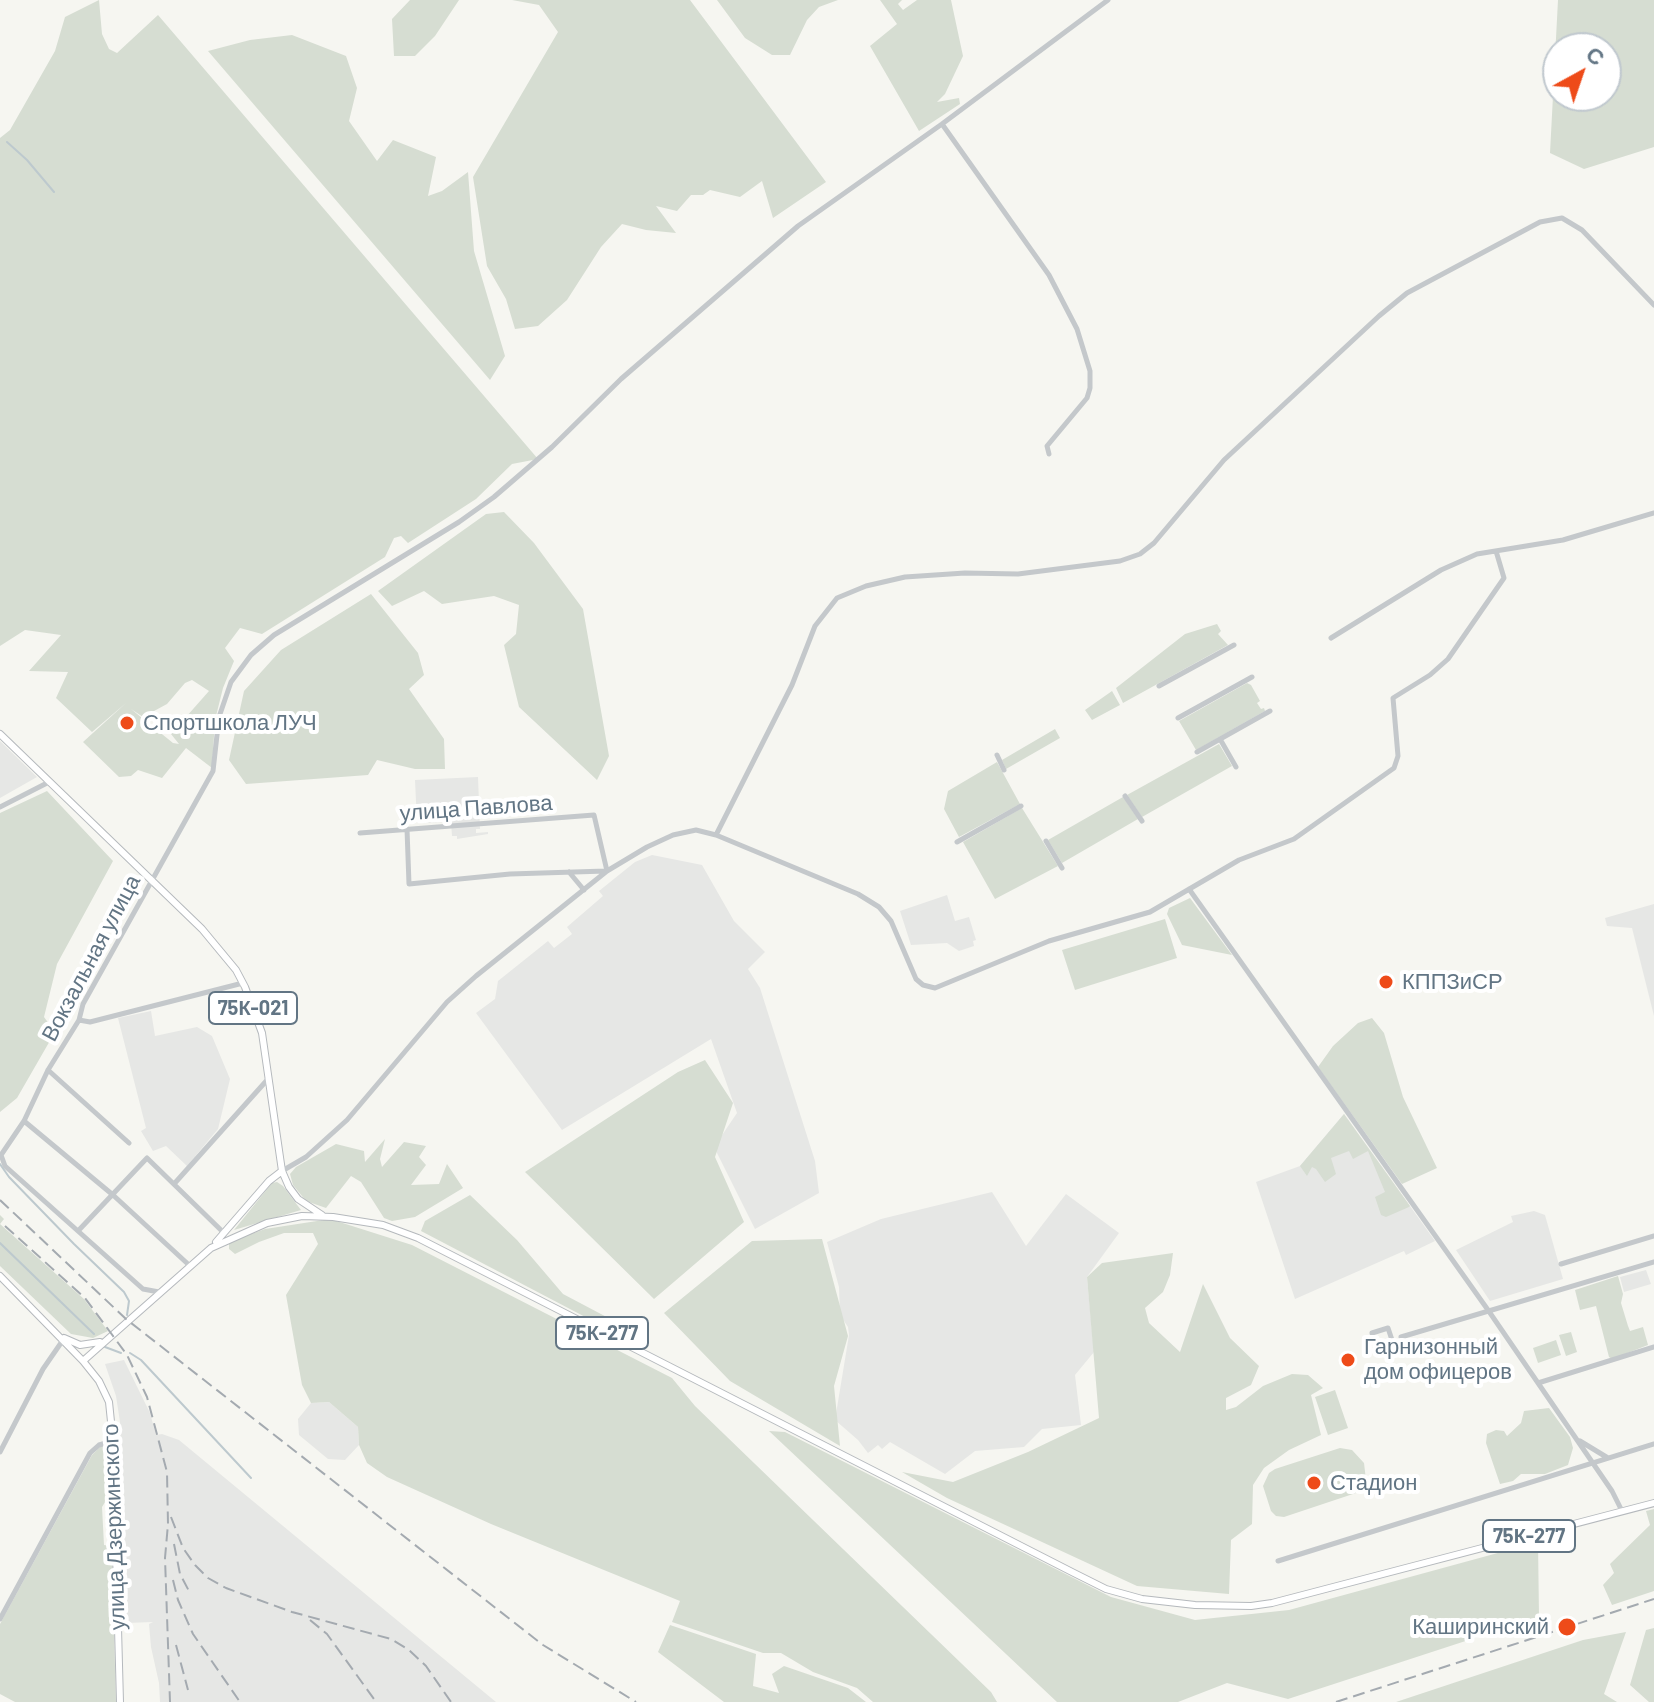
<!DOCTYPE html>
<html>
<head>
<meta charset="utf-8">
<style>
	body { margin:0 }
	#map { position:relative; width:1654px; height:1702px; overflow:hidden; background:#f6f6f1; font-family:Barlow,sans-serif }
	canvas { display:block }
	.north { position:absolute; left:1542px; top:32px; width:80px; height:80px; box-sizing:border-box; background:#fff; border:2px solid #c0c8ce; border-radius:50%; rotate:40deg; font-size:22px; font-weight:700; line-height:32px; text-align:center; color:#627584 }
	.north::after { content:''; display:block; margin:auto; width:28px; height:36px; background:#ee4b19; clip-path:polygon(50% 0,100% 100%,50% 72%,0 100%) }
</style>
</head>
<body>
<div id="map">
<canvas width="1654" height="1702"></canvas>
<div class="north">С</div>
</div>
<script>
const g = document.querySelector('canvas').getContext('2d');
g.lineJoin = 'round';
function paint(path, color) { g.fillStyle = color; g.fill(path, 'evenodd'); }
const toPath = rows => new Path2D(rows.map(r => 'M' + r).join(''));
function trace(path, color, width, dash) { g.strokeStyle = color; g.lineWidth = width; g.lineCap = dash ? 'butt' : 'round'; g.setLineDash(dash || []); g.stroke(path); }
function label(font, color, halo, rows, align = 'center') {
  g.font = font + ' Barlow,sans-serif'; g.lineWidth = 8; g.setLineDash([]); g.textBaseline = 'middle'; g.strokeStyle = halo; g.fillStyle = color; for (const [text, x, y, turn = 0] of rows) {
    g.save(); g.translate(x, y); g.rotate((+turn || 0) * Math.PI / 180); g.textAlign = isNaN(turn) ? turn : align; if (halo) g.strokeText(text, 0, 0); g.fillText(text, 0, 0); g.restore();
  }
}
paint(toPath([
	[0,741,37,777,0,798],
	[478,777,480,829,476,829,476,833,488,832,488,834,457,839,457,836,452,836,451,822,417,823,415,780],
	[652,855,702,865,734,921,765,952,748,969,760,988,815,1161,819,1193,755,1229,714,1147,737,1113,711,1039,562,1130,476,1013,495,999,498,981,548,941,554,948,572,934,567,927,603,896,599,891,635,862],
	[947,895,955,921,969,917,976,940,973,941,974,946,959,951,947,943,911,945,900,911],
	[1654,904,1654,1016,1632,928,1607,926,1605,918],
	[151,1011,155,1036,197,1027,212,1036,230,1079,218,1129,187,1166,166,1146,153,1151,141,1131,146,1128,118,1018],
	[1344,1114,1435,1241,1406,1255,1404,1251,1295,1299,1256,1182,1300,1166],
	[992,1192,1026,1246,1066,1194,1119,1233,1087,1277,1094,1352,1075,1375,1081,1425,1042,1429,1024,1447,975,1451,945,1474,890,1442,882,1449,878,1445,868,1453,858,1440,835,1420,849,1335,848,1327,840,1315,839,1287,827,1242,881,1219],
	[1534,1211,1545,1215,1563,1279,1490,1301,1456,1250,1513,1222,1511,1216],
	[1646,1270,1651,1284,1624,1292,1620,1277],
	[124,1360,150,1413,156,1435,162,1434,179,1440,496,1702,160,1702,159,1683,151,1647,149,1624,153,1622,126,1623,126,1608,123,1608,120,1422,116,1396,105,1364],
	[329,1402,358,1427,359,1445,345,1460,328,1459,299,1435,298,1419,311,1403]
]), '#e6e7e5');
paint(toPath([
	[99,0,102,34,109,49,117,53,158,15,538,459,512,464,476,499,408,543,401,536,394,538,385,557,262,634,240,628,225,648,234,661,223,688,215,720,212,768,186,748,162,778,138,770,131,776,119,777,83,742,126,703,92,732,56,698,68,672,29,671,61,635,25,630,0,646,0,138,10,130,55,51,65,17],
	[192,680,209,691,171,734,179,744,173,743,131,709,143,717,167,704,185,683],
	[410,0,459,0,435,36,415,56,394,56,392,19],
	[512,0,690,0,826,182,773,218,762,181,740,197,710,190,703,195,691,195,677,211,656,206,676,233,646,230,622,224,601,247,567,300,538,326,515,329,506,299,487,266,473,177,558,32,539,5],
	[717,0,838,0,819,7,807,20,790,55,772,55,745,38],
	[880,0,902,0,898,4,903,10,917,0,951,0,963,56,945,94,937,102,959,98,960,104,919,131,870,46,897,24],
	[1558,0,1654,0,1654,147,1584,169,1550,153],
	[1558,48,1606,48,1606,96,1558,96],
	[292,35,346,56,357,88,349,121,377,161,393,140,436,157,428,196,442,191,468,172,474,251,505,356,490,380,208,51,250,40],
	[504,512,534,543,583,609,609,756,597,780,519,707,504,645,516,634,519,605,494,596,442,604,424,591,392,606,378,591,486,514],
	[371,594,418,653,424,675,409,689,444,739,445,769,415,769,377,760,368,775,246,784,229,760,244,691,281,650],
	[1217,624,1221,631,1218,634,1228,645,1123,703,1116,688,1185,634],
	[1247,683,1251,685,1260,701,1257,703,1261,709,1264,708,1265,711,1196,750,1179,721],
	[1112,691,1120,705,1092,720,1085,710],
	[1055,729,1060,738,1006,769,1002,760],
	[1219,744,1232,766,1142,817,1127,795],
	[997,762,1020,804,959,837,944,809,948,791],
	[47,791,113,861,57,964,44,1017,55,1032,17,1098,0,1112,0,813],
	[1123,797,1138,819,1062,863,1048,840],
	[1022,808,1058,866,995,899,963,842],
	[1190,898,1232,955,1182,945,1167,914,1169,908],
	[1165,919,1177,958,1075,990,1062,950],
	[1372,1018,1384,1033,1403,1097,1437,1168,1402,1184,1318,1067,1333,1046,1358,1023],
	[705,1060,733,1103,715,1157,744,1222,654,1299,525,1172,678,1072],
	[1344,1114,1410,1206,1409,1207,1386,1217,1381,1215,1375,1197,1385,1192,1368,1151,1353,1159,1349,1151,1331,1158,1336,1174,1325,1182,1316,1169,1312,1167,1307,1176,1300,1166],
	[385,1139,380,1159,382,1167,404,1142,426,1146,419,1157,426,1165,411,1185,439,1184,447,1164,463,1188,415,1217,392,1221,384,1218,361,1182,351,1176,326,1208,306,1201,293,1185,290,1174,296,1167,336,1144,364,1151,365,1162],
	[277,1182,283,1186,301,1210,234,1230,272,1183],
	[470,1195,517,1240,563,1294,618,1323,612,1331,421,1231,425,1221],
	[0,1215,4,1219,0,1224,84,1299,108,1331,93,1338,71,1334,0,1266],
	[330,1219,412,1245,672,1378,695,1406,991,1692,997,1702,873,1702,857,1688,813,1672,781,1653,763,1653,672,1622,680,1601,491,1524,387,1477,367,1463,359,1445,358,1427,329,1402,311,1403,302,1385,286,1295,318,1244,313,1233,284,1233,259,1242,235,1254,229,1249,229,1242,265,1229],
	[822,1239,848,1336,834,1386,840,1446,730,1381,664,1313,752,1241],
	[1173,1253,1170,1275,1163,1292,1145,1308,1149,1323,1180,1352,1203,1284,1230,1338,1259,1366,1251,1385,1226,1398,1226,1410,1236,1407,1263,1386,1292,1374,1308,1375,1323,1388,1311,1395,1321,1435,1289,1450,1264,1468,1253,1485,1252,1524,1231,1540,1229,1594,1137,1586,947,1498,902,1472,953,1482,1028,1452,1099,1418,1087,1277,1102,1263],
	[1618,1276,1623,1294,1621,1303,1628,1326,1630,1331,1643,1327,1648,1345,1612,1359,1609,1357,1596,1306,1580,1310,1575,1290],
	[1571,1332,1577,1352,1566,1356,1559,1335],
	[1556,1340,1561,1355,1538,1363,1533,1348],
	[1335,1390,1348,1428,1328,1435,1315,1397],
	[1549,1408,1570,1437,1573,1448,1568,1465,1545,1474,1521,1474,1513,1481,1500,1484,1486,1443,1487,1434,1496,1430,1504,1431,1507,1436,1521,1423,1524,1411],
	[769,1431,785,1432,1111,1597,1195,1620,1289,1610,1538,1542,1539,1617,1288,1699,1227,1683,1178,1702,1057,1702],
	[109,1444,110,1456,105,1457,107,1499,102,1507,104,1545,110,1546,112,1561,116,1702,15,1702,0,1694,0,1624,92,1455,100,1447],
	[1340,1448,1352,1450,1364,1463,1366,1480,1356,1493,1284,1517,1276,1516,1271,1511,1263,1486,1269,1473,1275,1469],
	[1654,1509,1654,1591,1612,1605,1603,1585,1614,1573,1610,1564,1650,1525,1646,1511],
	[670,1625,756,1654,753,1686,779,1693,772,1674,784,1666,848,1688,866,1702,724,1702,658,1652],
	[1654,1628,1654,1702,1649,1702,1630,1685,1646,1630],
	[1626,1632,1604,1694,1617,1702,1396,1702,1583,1640]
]), '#d6ddd2');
trace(toPath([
	[7,142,27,160,54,192],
	[0,1164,9,1177,74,1244,124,1292,129,1301,127,1315],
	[0,1243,94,1334],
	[105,1347,121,1353],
	[130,1353,141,1360,251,1478]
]), '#bdc9ce', 2);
const major = toPath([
	[0,734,202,929,236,970,245,987,262,1033,282,1171,289,1187,298,1199,322,1215],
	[216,1242,269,1181,282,1171],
	[0,1276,83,1361,99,1381,109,1402,113,1441,120,1702],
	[64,1338,80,1345,100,1342],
	[83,1361,211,1248,267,1223,302,1216,333,1217,383,1225,418,1238,1074,1573,1106,1589,1142,1599,1195,1605,1251,1606,1272,1603,1654,1503]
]);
trace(major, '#b5b9bd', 8);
trace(toPath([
	[942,124,1049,275,1077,329,1090,371,1090,388,1087,398,1047,446,1049,454],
	[1331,638,1441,570,1477,554,1563,540,1654,513],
	[1159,686,1234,645],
	[1178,718,1252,677],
	[1220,739,1236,767],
	[1197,752,1270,711],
	[997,755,1004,770],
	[1125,796,1142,821],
	[0,807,49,782],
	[407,829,409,884,510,874,606,871],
	[360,833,594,815,607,871],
	[716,835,792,685,815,626,837,598,866,586,905,577,965,573,1018,574,1120,561,1140,554,1154,543,1224,460,1379,316,1407,293,1540,222,1562,218,1582,230,1654,305],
	[1046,841,1062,868],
	[957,842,1021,806],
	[569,872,584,890],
	[1189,889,1488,1310,1612,1491,1622,1511],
	[79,1020,90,1022,243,983],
	[48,1070,129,1143],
	[24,1121,113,1195,189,1265],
	[282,1171,306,1157,347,1120,447,1002,476,976,607,871,647,847,673,835,696,830,716,835,858,894,879,907,891,921,916,979,923,985,935,988,1049,941,1150,912,1239,860,1294,839,1394,768,1398,756,1393,698,1430,675,1448,659,1504,578,1496,551],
	[174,1184,268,1079],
	[78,1231,147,1158,224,1233],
	[1561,1264,1654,1236],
	[159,1292,143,1289,5,1166,1,1155,24,1121,48,1070,79,1020,83,1004,213,771,219,717,231,682,251,655,274,635,459,522,494,497,552,447,621,379,798,226,942,124,1108,0],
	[1388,1328,1395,1349,1378,1354,1372,1333,1388,1328],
	[1401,1337,1654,1262],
	[1538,1383,1654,1347],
	[1580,1441,1608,1458],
	[0,1452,43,1369,63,1340],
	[1278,1561,1654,1444],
	[0,1619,90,1453,99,1445,113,1441]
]), '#c4c8cb', 5);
trace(major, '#fff', 6);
trace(toPath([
	[0,1200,126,1319,543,1645,636,1702],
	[5,1226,85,1298,127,1355,147,1397,167,1472,168,1524,165,1558,170,1702],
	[171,1517,183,1548,195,1565,208,1578,226,1588,292,1612,391,1639,409,1650,426,1666,451,1702],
	[174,1544,180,1574,190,1593],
	[173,1580,178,1600,193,1634,240,1702],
	[310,1620,327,1634,374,1699],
	[176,1645,188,1690],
	[1336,1702,1654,1599]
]), '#a4aab0', 2, [12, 6]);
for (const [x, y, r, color] of [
	[127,723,8,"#ee4b19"],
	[1386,982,8,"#ee4b19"],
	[1348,1360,8,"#ee4b19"],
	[1314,1483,8,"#ee4b19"],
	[1567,1627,10,"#ee4b19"]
]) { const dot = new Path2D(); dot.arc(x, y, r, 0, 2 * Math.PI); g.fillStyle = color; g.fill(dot); trace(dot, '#fff', 3); }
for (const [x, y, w] of [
	[253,1008,88],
	[602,1333,92],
	[1529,1536,92]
]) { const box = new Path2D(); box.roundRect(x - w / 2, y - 16, w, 32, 6); g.fillStyle = '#fff'; g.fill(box); trace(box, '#627584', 2); }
label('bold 20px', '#627584', null, [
	["75К-021",253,1008],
	["75К-277",602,1333],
	["75К-277",1529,1536]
]);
label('22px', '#627584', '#fff', [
	["Спортшкола ЛУЧ",143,723],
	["КППЗиСР",1402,982],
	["Гарнизонный",1364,1347],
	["дом офицеров",1364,1372],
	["Стадион",1330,1483],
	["Каширинский",1549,1627,"right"]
], 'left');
label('22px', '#627584', '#fff', [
	["улица Павлова",476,808,-4],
	["Вокзальная улица",91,958,-62],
	["улица Дзержинского",114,1527,-92]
]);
</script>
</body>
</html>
